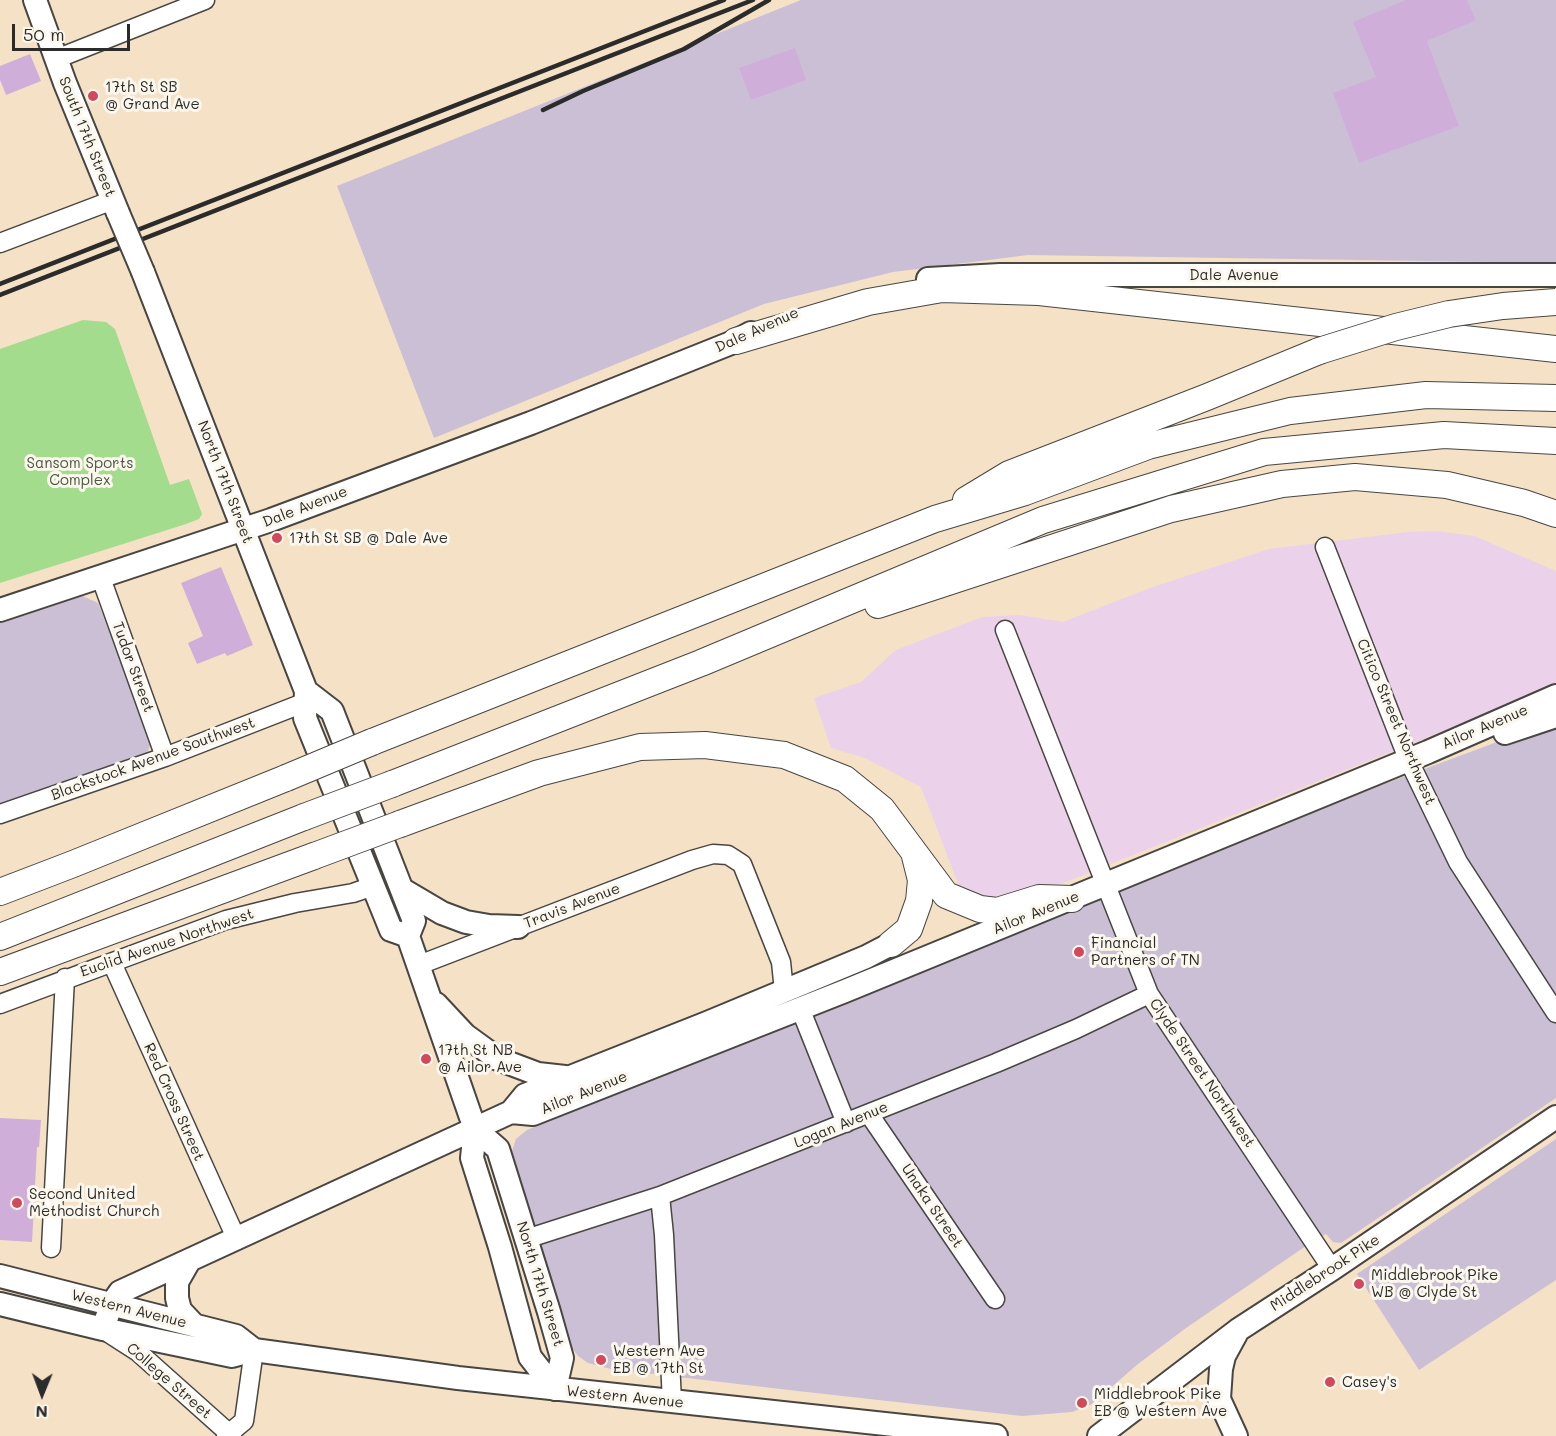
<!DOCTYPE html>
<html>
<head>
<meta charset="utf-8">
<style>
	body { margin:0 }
	#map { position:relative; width:1556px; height:1436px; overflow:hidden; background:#f4e1c6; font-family:Mali,sans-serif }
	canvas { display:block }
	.north { position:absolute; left:12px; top:1364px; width:60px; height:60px; -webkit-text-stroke:4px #fbf7ec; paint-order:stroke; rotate:181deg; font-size:16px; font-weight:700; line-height:24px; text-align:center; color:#2b2b2b }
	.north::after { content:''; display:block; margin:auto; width:21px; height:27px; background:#2b2b2b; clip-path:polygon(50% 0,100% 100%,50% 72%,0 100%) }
	.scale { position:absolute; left:12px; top:24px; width:118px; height:27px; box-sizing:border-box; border:3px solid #2b2b2b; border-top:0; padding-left:8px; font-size:18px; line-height:21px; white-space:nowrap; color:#2b2b2b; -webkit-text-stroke:4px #fbf7ec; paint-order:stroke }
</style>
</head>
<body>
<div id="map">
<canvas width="1556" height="1436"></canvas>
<div class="north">N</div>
<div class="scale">50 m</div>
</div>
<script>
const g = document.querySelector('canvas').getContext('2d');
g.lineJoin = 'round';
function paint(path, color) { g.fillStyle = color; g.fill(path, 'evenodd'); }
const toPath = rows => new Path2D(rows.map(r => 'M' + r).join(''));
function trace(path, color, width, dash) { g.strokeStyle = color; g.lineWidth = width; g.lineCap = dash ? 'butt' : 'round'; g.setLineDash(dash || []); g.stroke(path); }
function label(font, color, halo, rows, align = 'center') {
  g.font = font + ' Mali,sans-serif'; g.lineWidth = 6; g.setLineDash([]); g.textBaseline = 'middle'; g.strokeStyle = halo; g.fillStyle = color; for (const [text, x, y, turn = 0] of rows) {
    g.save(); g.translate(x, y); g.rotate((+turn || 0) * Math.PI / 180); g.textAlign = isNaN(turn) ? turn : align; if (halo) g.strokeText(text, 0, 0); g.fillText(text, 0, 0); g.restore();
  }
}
paint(toPath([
	[1436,531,1474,536,1556,571,1556,686,1048,889,1001,905,962,894,921,787,865,758,831,748,814,698,861,682,896,650,982,617,1020,615,1063,622,1150,588,1269,549,1408,532]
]), '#ecd1ea');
paint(toPath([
	[801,0,1556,0,1556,263,1028,255,893,272,764,304,434,438,337,186],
	[80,595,98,603,146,726,151,740,150,746,147,753,141,758,0,811,0,619],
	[1556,720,1556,1098,1341,1243,1333,1242,1326,1234,1303,1248,1186,1328,1138,1364,1092,1404,1072,1412,1022,1416,789,1390,611,1369,588,1363,578,1356,569,1344,512,1151,516,1139,527,1130,727,1047,1129,888,1379,786],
	[1556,1139,1556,1280,1419,1370,1357,1274]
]), '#cbbfd5');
paint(toPath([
	[83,320,106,322,115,329,170,485,189,479,202,514,199,519,186,524,0,583,0,349]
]), '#a4dc8e');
paint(toPath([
	[1406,0,1467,0,1476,20,1427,41,1459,126,1359,163,1333,93,1376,77,1353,22],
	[795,48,806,80,751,100,739,68],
	[30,54,41,81,6,95,0,80,0,66],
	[221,567,253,645,227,656,225,653,197,664,188,643,203,636,181,583],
	[0,1118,41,1120,39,1147,37,1147,32,1242,0,1240]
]), '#cfafda');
const minor = toPath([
	[56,59,205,0],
	[0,243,113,200],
	[1325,547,1408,759,1458,862,1556,1013],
	[101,578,165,757],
	[1005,630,1149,994,1332,1269],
	[0,814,165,757,306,702],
	[112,963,237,1240],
	[419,965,692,860,713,854,728,855,742,864,781,962,784,991],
	[0,1004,226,920,295,903,353,893,373,886],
	[800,1008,846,1123],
	[869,1114,995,1299],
	[660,1196,664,1235,672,1402],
	[526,1239,660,1196,996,1063,1076,1029,1149,994],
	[51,1248,65,978],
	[110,1334,138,1352,232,1436],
	[226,1436,244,1421,254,1350]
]);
const major = toPath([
	[35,0,65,83,118,213],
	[143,272,306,691,305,718,391,930,408,936],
	[928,279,1000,275,1556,275],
	[0,610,271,520,531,423,736,341,751,333],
	[306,691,332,711,414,921,408,936,475,1129,472,1158,500,1247,530,1357,555,1389],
	[1505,733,1556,716],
	[403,890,442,913,466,922,489,926,518,927],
	[436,1004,465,1035,498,1059,538,1074,565,1077],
	[511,1112,533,1114,845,991,1428,752,1556,696],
	[475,1129,498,1149,549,1312,562,1358,555,1389],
	[189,1261,177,1282,177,1298,180,1310,194,1325],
	[0,1276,236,1336,254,1350],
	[0,1304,103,1329,232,1356,254,1350,458,1378,996,1436],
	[103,1329,111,1305,120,1292,511,1112,525,1095,707,1023,866,957,891,944],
	[1236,1334,1224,1356,1221,1369,1219,1399,1236,1436],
	[1099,1436,1238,1330,1332,1269,1556,1117]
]);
const highway = toPath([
	[736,341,868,302,942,289,1039,292,1556,349],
	[966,500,1009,474,1207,397,1319,351],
	[878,605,1171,509,1282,484,1355,477,1447,485,1524,503,1556,514],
	[372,742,935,519,1025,492,1148,446,1290,411,1426,395,1556,398],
	[392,784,701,663,1043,520,1264,452,1444,435,1556,441],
	[400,824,539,773,640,747,705,745,784,755,845,779,882,809,946,895,980,909,997,911,1039,898,1072,899],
	[0,892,73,864,286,778],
	[0,937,304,817],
	[891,944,909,929,919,901,921,880,915,856],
	[0,972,314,856]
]);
trace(minor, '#494642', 21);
trace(major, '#494642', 26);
trace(highway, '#494642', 28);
trace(minor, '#fff', 18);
trace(major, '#fff', 22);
trace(highway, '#fff', 26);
trace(toPath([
	[543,110,583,91,684,49,769,0],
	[0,284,724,0],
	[0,295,753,0]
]), '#2b2b2b', 4.5);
const majorBridge = toPath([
	[118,213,143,272]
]);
const highwayBridge = toPath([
	[1319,351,1396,327,1449,314,1503,306,1556,302],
	[286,778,372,742],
	[304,817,392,784],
	[314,856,400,824]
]);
trace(majorBridge, '#494642', 26, []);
trace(highwayBridge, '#494642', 28, []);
trace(majorBridge, '#fff', 22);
trace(highwayBridge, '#fff', 26);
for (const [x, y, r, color] of [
	[93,96,6,"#d1495b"],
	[277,538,6,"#d1495b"],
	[1079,952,6,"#d1495b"],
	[426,1059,6,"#d1495b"],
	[17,1203,6,"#d1495b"],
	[1359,1284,6,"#d1495b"],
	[601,1360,6,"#d1495b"],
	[1330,1382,6,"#d1495b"],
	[1082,1403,6,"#d1495b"]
]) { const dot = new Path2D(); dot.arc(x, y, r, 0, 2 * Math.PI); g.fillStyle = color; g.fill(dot); trace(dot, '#fbf7ec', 2); }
label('15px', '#2b2b2b', '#fbf7ec', [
	["17th St SB",105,87],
	["@ Grand Ave",105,104],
	["17th St SB @ Dale Ave",289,538],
	["Financial",1091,943],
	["Partners of TN",1091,960],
	["17th St NB",438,1050],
	["@ Ailor Ave",438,1067],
	["Second United",29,1194],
	["Methodist Church",29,1211],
	["Middlebrook Pike",1371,1275],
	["WB @ Clyde St",1371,1292],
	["Western Ave",613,1351],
	["EB @ 17th St",613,1368],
	["Casey's",1342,1382],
	["Middlebrook Pike",1094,1394],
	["EB @ Western Ave",1094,1411]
], 'left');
label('15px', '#2b2b2b', '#fbf7ec', [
	["South 17th Street",87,137,68],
	["Dale Avenue",1234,275],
	["Dale Avenue",757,330,-24],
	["North 17th Street",225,482,69],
	["Dale Avenue",305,507,-21],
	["Tudor Street",133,667,70],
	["Citico Street Northwest",1396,722,67],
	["Ailor Avenue",1485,727,-23],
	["Blackstock Avenue Southwest",153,759,-20],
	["Travis Avenue",572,906,-21],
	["Ailor Avenue",1036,913,-22],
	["Euclid Avenue Northwest",167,943,-19],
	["Clyde Street Northwest",1202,1073,56],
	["Ailor Avenue",584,1093,-22],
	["Red Cross Street",174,1102,66],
	["Logan Avenue",841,1125,-22],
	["Unaka Street",932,1206,56],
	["Middlebrook Pike",1325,1273,-33],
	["North 17th Street",540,1284,73],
	["Western Avenue",129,1309,14],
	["College Street",169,1381,41],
	["Western Avenue",625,1397,6]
]);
label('15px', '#495744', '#fbf7ec', [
	["Sansom Sports",80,463],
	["Complex",80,480]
]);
</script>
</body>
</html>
